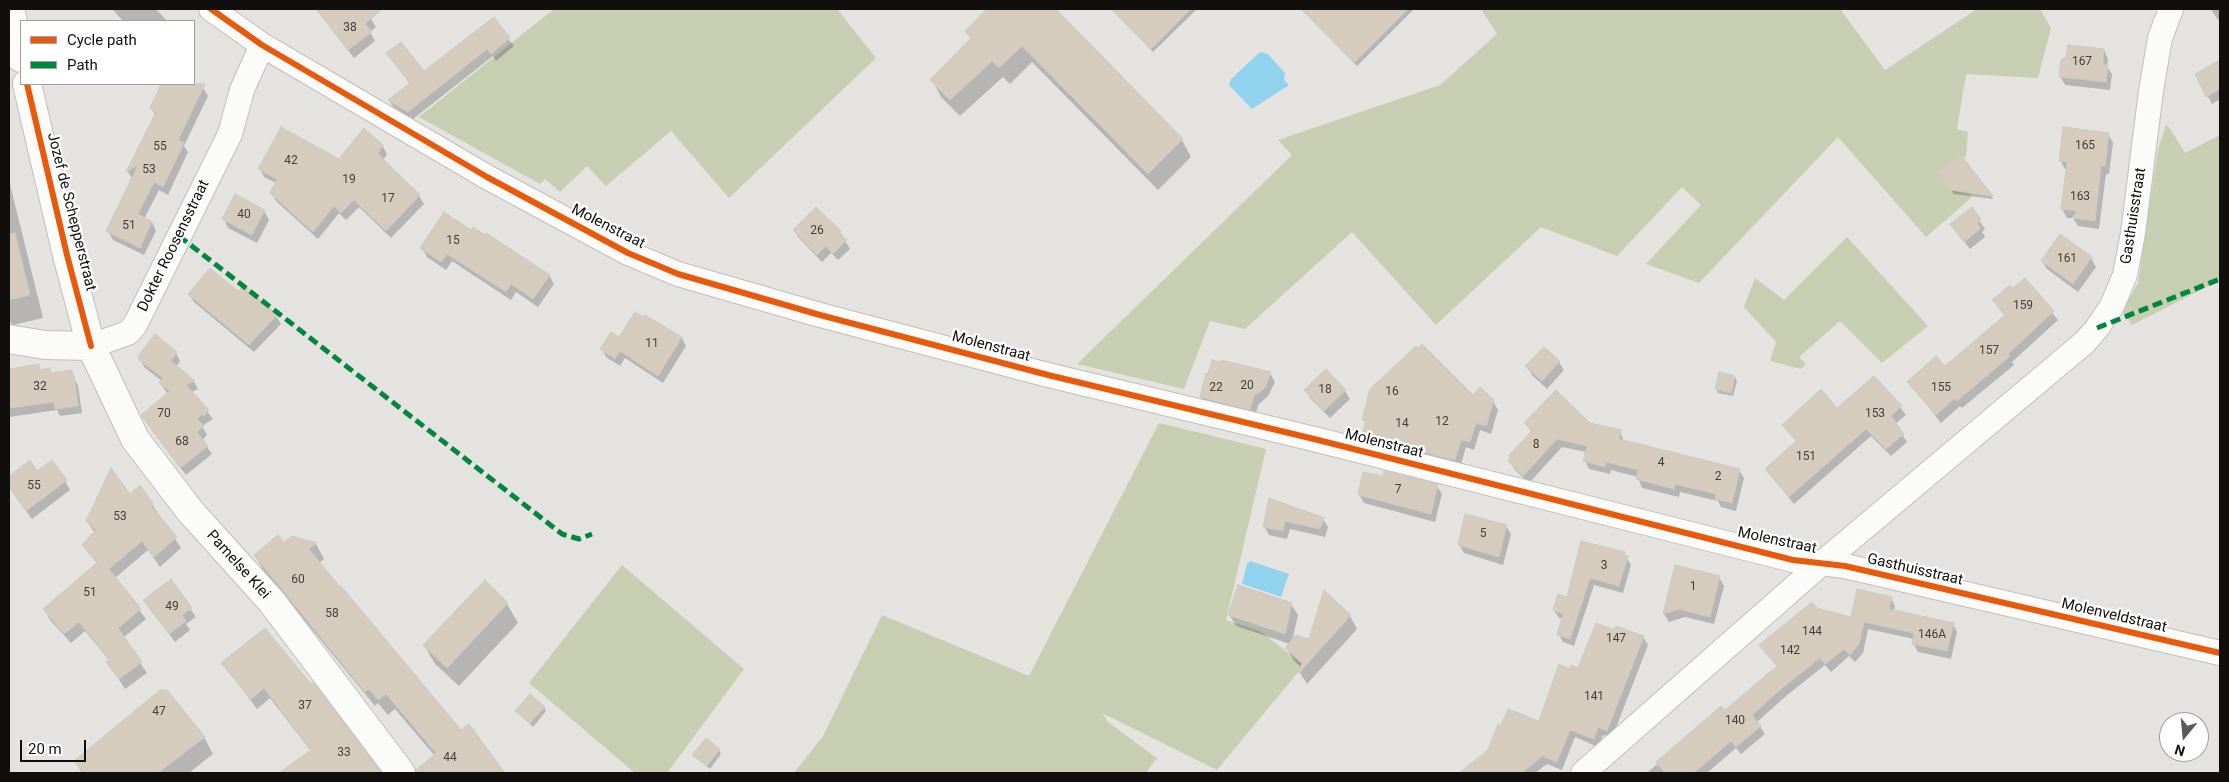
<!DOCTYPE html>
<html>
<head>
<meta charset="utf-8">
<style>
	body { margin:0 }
	#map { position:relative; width:2229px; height:782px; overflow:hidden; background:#e5e3e0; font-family:Roboto,sans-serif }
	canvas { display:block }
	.frame { position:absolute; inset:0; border:10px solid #100f0d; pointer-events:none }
	.legend { position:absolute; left:20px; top:20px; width:175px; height:65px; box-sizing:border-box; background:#fff; border:1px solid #9f9f9e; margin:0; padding:6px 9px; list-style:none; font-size:15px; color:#100f0d }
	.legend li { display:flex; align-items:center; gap:10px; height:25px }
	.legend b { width:25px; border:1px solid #9f9f9e }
	.north { position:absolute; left:2159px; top:712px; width:50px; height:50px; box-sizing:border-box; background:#fff; border:1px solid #9f9f9e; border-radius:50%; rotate:197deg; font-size:14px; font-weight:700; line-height:20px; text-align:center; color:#100f0d }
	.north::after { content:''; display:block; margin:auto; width:18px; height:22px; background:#5b5957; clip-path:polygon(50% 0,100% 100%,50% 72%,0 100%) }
	.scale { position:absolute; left:20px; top:740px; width:66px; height:22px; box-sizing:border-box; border:2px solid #100f0d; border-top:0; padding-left:6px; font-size:15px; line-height:18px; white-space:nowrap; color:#100f0d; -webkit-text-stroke:4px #fff; paint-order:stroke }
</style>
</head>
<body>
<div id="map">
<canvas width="2229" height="782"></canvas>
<div class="frame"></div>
<ul class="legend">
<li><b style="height:6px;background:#e8590c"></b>Cycle path</li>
<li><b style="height:6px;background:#00873e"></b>Path</li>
</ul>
<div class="north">N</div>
<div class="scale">20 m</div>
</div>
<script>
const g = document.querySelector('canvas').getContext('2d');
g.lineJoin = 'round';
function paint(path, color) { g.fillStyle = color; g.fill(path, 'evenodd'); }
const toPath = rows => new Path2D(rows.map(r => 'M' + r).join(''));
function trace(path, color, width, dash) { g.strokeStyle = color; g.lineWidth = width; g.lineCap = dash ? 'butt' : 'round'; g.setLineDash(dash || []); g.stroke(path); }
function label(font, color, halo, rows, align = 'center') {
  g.font = font + ' Roboto,sans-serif'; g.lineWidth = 4.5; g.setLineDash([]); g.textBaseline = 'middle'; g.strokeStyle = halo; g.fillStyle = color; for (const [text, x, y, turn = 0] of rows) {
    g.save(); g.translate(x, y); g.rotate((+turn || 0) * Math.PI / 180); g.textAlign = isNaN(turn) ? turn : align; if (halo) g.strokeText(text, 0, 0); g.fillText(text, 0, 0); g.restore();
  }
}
paint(toPath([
	[554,9,837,9,876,58,729,198,671,131,606,186,587,166,560,192,545,179,540,184,419,117],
	[1481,9,1840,9,1885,70,1977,9,2040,9,2051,28,2038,78,1966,74,1957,129,1968,132,1966,156,1949,171,1972,197,1926,237,1838,137,1699,283,1646,264,1701,205,1682,187,1617,256,1541,227,1436,325,1352,232,1245,329,1210,321,1184,389,1077,364,1292,155,1278,140,1440,85,1497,34],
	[2166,125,2170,128,2185,153,2220,135,2220,280,2132,325,2122,311,2138,283,2158,149],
	[1847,237,1928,326,1882,363,1840,321,1799,357,1806,364,1801,369,1770,361,1776,342,1744,307,1755,278,1784,300],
	[1159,423,1266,449,1226,620,1260,631,1304,665,1217,770,1102,713,1108,722,1157,758,1146,773,794,773,823,736,882,615,1029,676],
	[622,565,744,669,667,773,635,773,529,683]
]), '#c8ceb1');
paint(toPath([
	[1262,52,1268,54,1285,73,1284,80,1289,85,1252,109,1229,85,1231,79,1259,53],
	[1250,561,1289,574,1281,597,1242,584,1247,564]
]), '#91d3ef');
paint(toPath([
	[112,9,156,9,167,21,123,21],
	[316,9,365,9,376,27,370,32,375,41,354,58],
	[989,9,1054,9,1182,140,1191,157,1158,190,1032,62,1010,84,1003,77,960,116,941,97,932,80,971,40,966,31],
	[1111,9,1197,9,1153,52],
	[1301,9,1414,9,1357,66],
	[2211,9,2220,9,2220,23],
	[493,19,514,46,496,61,493,56,413,119,394,108,389,100,410,84,388,54,424,73],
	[2104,50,2108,59,2107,67,2112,74,2110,90,2065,85,2060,76],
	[2220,62,2220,102,2219,100,2212,104,2196,75],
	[194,83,203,88,208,96,184,146,188,152,168,195,159,190,144,219,152,222,156,231,144,255,113,240,108,231,133,180,128,172,156,116,151,108,163,84],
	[2108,134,2113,143,2109,174,2106,174,2099,229,2078,226,2073,218,2067,218,2062,209,2067,169,2065,169,2060,160],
	[382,145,387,154,383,161,419,196,424,204,391,238,359,207,346,220,339,213,318,239,276,201,271,192,276,183,264,177,260,169,339,160],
	[1960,156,1992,197,1993,199,1954,194,1940,177],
	[9,180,43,318,13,325,9,321],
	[1971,209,1985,229,1982,232,1985,237,1970,249,1951,224],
	[264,211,269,220,257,243,228,228,224,219],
	[794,231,840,232,850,249,838,260,831,253,822,262,799,238],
	[2060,236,2091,258,2096,267,2078,292,2047,269,2042,261],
	[422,248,549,275,554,284,538,307,516,292,511,300,452,261,446,270,427,257],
	[2024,279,2058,320,2012,362,2014,365,1962,408,1960,406,1941,423,1909,382,1945,368,2005,316,1994,300,2013,290],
	[244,286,276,316,281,324,254,352,194,302,189,294,239,293],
	[645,316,682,338,686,346,663,383,625,358,620,366,606,357,602,349,619,339],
	[1418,350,1473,397,1493,401,1498,410,1491,434,1480,430,1474,450,1466,447,1460,468,1368,442,1364,434,1366,424,1364,420],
	[176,353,180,361,176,367,194,382,198,389,192,392,213,419,202,426,207,435,202,440,212,454,186,475,147,423,168,394,160,383,162,381,145,368,140,360],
	[1559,362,1564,370,1547,389,1532,375,1527,366],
	[38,366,41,371,50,370,52,374,71,371,78,386,82,413,60,416,57,410,9,417,9,369],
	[1270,373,1275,382,1268,396,1258,405,1255,417,1206,406,1201,397],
	[1735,377,1737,381,1733,396,1718,393,1716,389],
	[1884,386,1906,415,1895,424,1907,442,1891,456,1871,436,1794,504,1766,469,1797,442,1784,425,1837,410],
	[1306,390,1345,391,1350,399,1330,418,1311,399],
	[1526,423,1590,424,1620,431,1624,442,1739,470,1744,478,1736,511,1721,507,1718,501,1680,492,1679,497,1642,488,1638,477,1611,470,1610,474,1589,469,1585,461,1586,452,1562,447,1529,483,1515,470,1510,462,1532,433],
	[30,462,37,473,65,481,70,490,32,519,9,487,9,477],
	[1384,478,1437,486,1442,494,1435,522,1364,503,1359,494],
	[130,496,152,504,181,548,160,567,148,550,115,578,146,619,123,638,147,673,125,689,108,663,110,661,85,631,71,643,50,620,45,610,98,564,83,546,95,533,87,521],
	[1270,500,1323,519,1328,527,1325,537,1290,529,1287,539,1269,535,1264,526],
	[1506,526,1511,534,1503,565,1464,553,1459,545],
	[292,537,316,544,324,559,319,563,461,731,469,726,503,773,429,773,424,765,435,756,395,709,388,715,378,703,375,706,264,571,255,556,284,544],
	[1582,542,1624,553,1631,565,1623,593,1594,585,1574,646,1563,642,1559,635,1563,619,1559,618,1554,610,1568,598],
	[1676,567,1719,577,1724,586,1714,624,1685,617,1669,622,1664,614],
	[170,581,196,617,186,624,190,630,175,642,150,608],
	[485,582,507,604,518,623,459,686,435,664,424,645],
	[1891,598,1895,606,1894,611,1953,624,1957,632,1951,659,1918,652,1913,643,1914,639,1868,629,1863,653,1855,662,1849,656,1831,672,1825,665,1786,696,1757,722,1765,734,1741,754,1736,748,1707,773,1647,773,1721,708,1725,712,1777,667,1761,645,1817,609,1852,618],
	[1291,604,1298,615,1292,642,1310,640,1350,616,1357,629,1307,684,1300,673,1302,668,1294,661,1287,648,1290,644,1236,626,1229,614],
	[265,630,378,771,380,773,307,773,299,760,311,751,270,698,257,709,223,663],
	[1615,632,1643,637,1648,645,1612,738,1603,735,1598,747,1575,737,1562,770,1547,764,1535,773,1463,773,1489,751,1540,723,1570,670,1579,670],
	[544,707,546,711,533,727,517,711],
	[204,737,213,754,189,773,82,773,75,761],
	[719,750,721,754,710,769,694,755]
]), '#0003');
const building = toPath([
	[316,9,382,9,365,24,372,32,348,50,316,9],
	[987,9,1056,9,1183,139,1148,174,1022,46,999,68,992,61,950,100,930,80,971,38,965,31,987,9],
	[1111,9,1191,9,1151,49,1111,9],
	[1302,9,1408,9,1354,63,1302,9],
	[494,17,510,38,491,54,487,49,408,112,388,100,410,83,386,53,401,42,424,71,494,17],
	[2068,45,2104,49,2103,64,2108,65,2106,82,2059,77,2061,60,2066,57,2068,45],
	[2220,60,2220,89,2206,97,2195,74,2220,60],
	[161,84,205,84,178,140,184,143,163,187,154,182,138,214,152,222,140,248,106,231,138,165,126,172,156,112,150,108,161,84],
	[281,127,339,159,364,128,383,145,378,154,420,195,386,231,354,200,341,213,334,206,313,232,270,193,277,179,258,169,281,127],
	[2063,127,2109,133,2105,166,2101,166,2095,221,2072,218,2077,211,2061,209,2067,162,2059,161,2063,127],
	[1961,155,1993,196,1950,190,1936,173,1961,155],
	[235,194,265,210,252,235,222,219,235,194],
	[816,207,841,231,839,233,847,240,833,254,826,246,817,255,793,230,816,207],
	[1972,207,1981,219,1977,224,1981,228,1964,242,1950,224,1972,207],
	[444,212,471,230,473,227,485,235,486,233,550,275,533,299,511,284,506,292,447,254,441,262,420,248,444,212],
	[15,233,30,295,9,300,9,234,15,233],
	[2060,234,2092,257,2073,284,2041,261,2060,234],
	[210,268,238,291,244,285,277,315,249,345,188,294,210,268],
	[2025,278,2054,311,2008,354,2010,356,1957,401,1955,398,1936,415,1907,382,1936,356,1945,366,2005,315,1992,300,2010,285,2013,288,2025,278],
	[635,312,644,317,645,315,682,337,658,376,620,351,615,359,600,349,611,332,619,337,635,312],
	[155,334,177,352,171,361,195,381,186,385,209,410,204,416,202,414,197,419,204,426,197,432,208,446,180,468,141,415,170,391,159,383,163,378,139,360,138,356,155,334],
	[1422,344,1473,395,1480,387,1494,400,1486,426,1476,423,1470,442,1461,440,1455,460,1389,444,1390,441,1362,434,1366,420,1362,420,1370,389,1416,346,1418,348,1422,344],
	[1544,347,1560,361,1542,381,1525,366,1544,347],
	[1212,360,1221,362,1221,360,1271,372,1265,388,1254,396,1250,410,1200,397,1206,373,1208,374,1212,360],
	[39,364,40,370,50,368,51,373,72,370,73,377,74,376,78,406,55,409,54,402,9,408,9,369,39,364],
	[1326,369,1346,390,1324,411,1304,390,1326,369],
	[1719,372,1735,376,1731,393,1715,389,1719,372],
	[1874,376,1902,406,1891,416,1904,434,1886,449,1866,429,1789,497,1765,469,1796,441,1782,425,1821,389,1837,408,1874,376],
	[1556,390,1590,423,1621,430,1619,439,1740,469,1732,503,1715,499,1716,494,1675,484,1674,489,1636,479,1638,470,1606,462,1605,467,1583,461,1587,446,1557,439,1523,476,1509,462,1509,455,1532,431,1524,423,1556,390],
	[30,460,37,471,52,460,67,480,26,511,9,487,9,476,30,460],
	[111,468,130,494,140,485,153,503,151,506,177,537,154,557,142,541,109,569,141,609,118,628,142,662,119,679,106,662,110,660,79,622,64,634,43,609,98,562,82,545,96,530,86,521,111,468],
	[1384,471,1438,484,1431,514,1358,495,1363,472,1383,476,1384,471],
	[1269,498,1324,518,1320,529,1285,521,1283,531,1263,527,1269,498],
	[1465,514,1507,525,1499,557,1458,545,1465,514],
	[278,535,284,542,292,536,317,543,309,549,340,587,341,586,461,730,469,724,505,773,416,773,416,770,436,753,386,694,378,700,369,689,365,692,254,555,278,535],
	[1581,541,1625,552,1624,555,1628,556,1619,586,1590,578,1570,639,1557,635,1563,614,1553,610,1558,594,1567,597,1581,541],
	[1675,565,1720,576,1710,617,1679,609,1663,614,1675,565],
	[171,579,192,608,182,615,186,621,169,634,143,600,171,579],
	[485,580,508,603,447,668,423,645,485,580],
	[1238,585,1292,603,1285,634,1228,615,1238,585],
	[1857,589,1892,597,1889,609,1954,623,1947,651,1912,644,1914,633,1864,622,1859,644,1850,655,1844,649,1825,664,1820,658,1782,688,1752,715,1761,726,1736,747,1731,741,1694,773,1665,773,1656,762,1721,706,1725,710,1777,666,1759,645,1812,602,1817,608,1851,617,1857,589],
	[1324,590,1351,615,1299,673,1302,663,1285,648,1296,635,1309,639,1324,590],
	[1596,623,1615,630,1616,626,1644,636,1607,731,1598,727,1594,739,1570,730,1557,762,1542,756,1522,773,1459,773,1488,750,1498,724,1501,725,1508,709,1539,721,1559,664,1570,669,1571,665,1578,668,1596,623],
	[265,628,311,684,313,682,382,773,279,773,311,750,264,688,251,699,221,663,265,628],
	[160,690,167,690,205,737,158,773,84,773,74,761,160,690],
	[530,694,545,707,530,723,515,711,530,694],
	[706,738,720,749,707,766,692,755,706,738]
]);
paint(building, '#d6ccbd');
trace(building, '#cac9c6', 1);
const street = toPath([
	[211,9,262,45,487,177,628,253,678,274,820,315,1048,375,1314,439,1793,560,1845,566,2220,653],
	[91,346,128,333,135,325,230,134,242,90,262,45],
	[1583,773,1822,563,2085,342,2097,328,2112,306,2125,275,2133,233,2151,91,2160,38,2171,9]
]);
const secondary = toPath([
	[10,9,21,58],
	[27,84,67,255,91,346,135,439,190,511,272,602,401,773],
	[9,339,45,345,91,346]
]);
trace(street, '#c0bfbd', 26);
trace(secondary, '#c0bfbd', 30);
trace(street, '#fbfbfa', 24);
trace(secondary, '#fbfbfa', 28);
trace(toPath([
	[179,236,562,534,579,539,592,534],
	[2097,328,2220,279]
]), '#00873e', 5, [10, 5]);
trace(toPath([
	[211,9,262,45,487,177,628,253,678,274,820,315,1048,375,1314,439,1793,560,1845,566,2220,653],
	[27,84,67,255,91,346]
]), '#e8590c', 6);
label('12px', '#423e39', null, [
	["38",350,28],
	["167",2082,62],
	["165",2085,146],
	["55",160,147],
	["42",291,161],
	["53",149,170],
	["19",349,180],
	["163",2080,197],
	["17",388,199],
	["40",244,215],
	["51",129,226],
	["26",817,231],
	["15",453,241],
	["161",2067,259],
	["159",2023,306],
	["11",652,344],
	["157",1989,351],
	["20",1247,386],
	["32",40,387],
	["22",1216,388],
	["155",1941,388],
	["18",1325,390],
	["16",1392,392],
	["70",164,414],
	["153",1875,414],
	["12",1442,422],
	["14",1402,424],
	["68",182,442],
	["8",1536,445],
	["151",1806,457],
	["4",1661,463],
	["2",1718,477],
	["55",34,486],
	["7",1398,490],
	["53",120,517],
	["5",1483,534],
	["3",1604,566],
	["60",298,580],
	["1",1693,587],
	["51",90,593],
	["49",172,607],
	["58",332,614],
	["144",1812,632],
	["146A",1932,635],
	["147",1616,639],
	["142",1790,651],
	["141",1594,697],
	["37",305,706],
	["47",159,712],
	["140",1735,721],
	["33",344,753],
	["44",450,758]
]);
label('15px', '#100f0d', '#fff', [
	["Jozef de Schepperstraat",71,212,76],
	["Gasthuisstraat",2134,216,-81],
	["Molenstraat",608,227,27],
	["Dokter Roosensstraat",174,246,-64],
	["Molenstraat",991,347,15],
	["Molenstraat",1384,444,14],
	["Molenstraat",1777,541,12],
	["Pamelse Klei",238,565,48],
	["Gasthuisstraat",1915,570,13],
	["Molenveldstraat",2114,616,13]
]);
</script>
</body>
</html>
